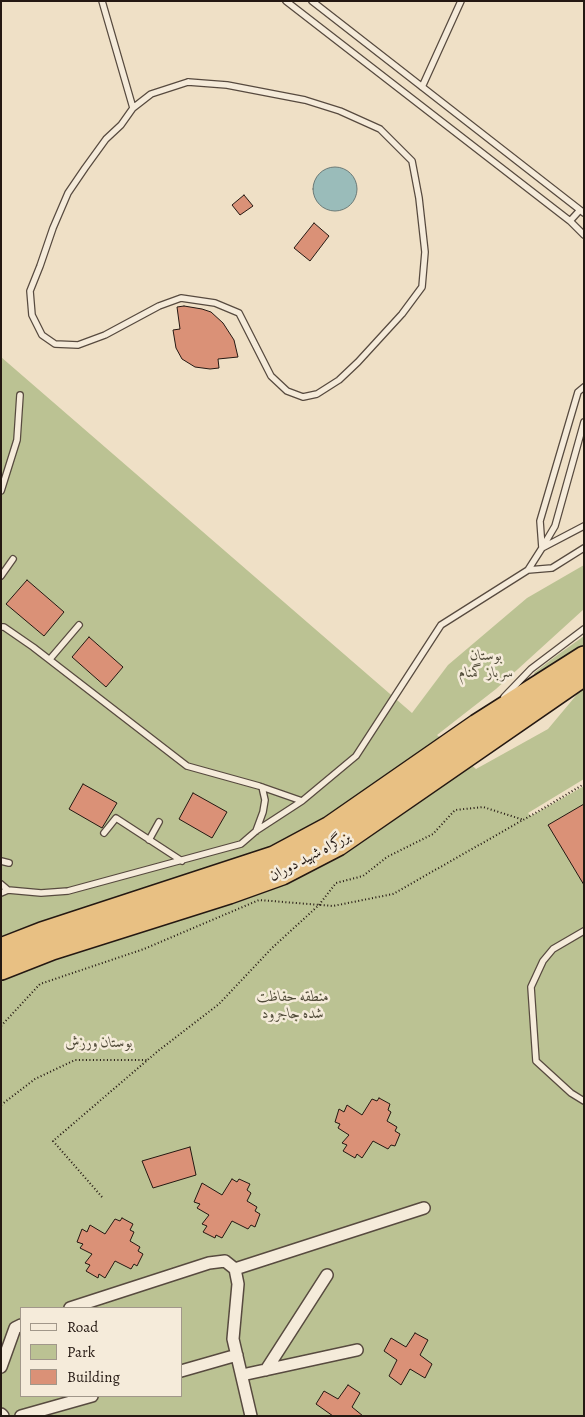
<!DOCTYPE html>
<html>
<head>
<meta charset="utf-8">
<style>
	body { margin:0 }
	#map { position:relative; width:585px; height:1417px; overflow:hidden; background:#efe0c6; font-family:Alegreya,serif }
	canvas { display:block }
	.frame { position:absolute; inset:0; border:2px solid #241812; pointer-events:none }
	.legend { position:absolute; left:20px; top:1307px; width:162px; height:90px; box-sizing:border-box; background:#f5ebda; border:1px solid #a1978a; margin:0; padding:6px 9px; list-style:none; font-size:15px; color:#241812 }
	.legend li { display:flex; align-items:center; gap:10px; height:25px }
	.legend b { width:25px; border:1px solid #a1978a }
</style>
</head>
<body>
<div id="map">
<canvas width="585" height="1417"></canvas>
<div class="frame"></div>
<ul class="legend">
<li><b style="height:6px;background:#f5ebda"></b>Road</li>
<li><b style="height:14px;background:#bbc293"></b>Park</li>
<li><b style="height:14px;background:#da9177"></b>Building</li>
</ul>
</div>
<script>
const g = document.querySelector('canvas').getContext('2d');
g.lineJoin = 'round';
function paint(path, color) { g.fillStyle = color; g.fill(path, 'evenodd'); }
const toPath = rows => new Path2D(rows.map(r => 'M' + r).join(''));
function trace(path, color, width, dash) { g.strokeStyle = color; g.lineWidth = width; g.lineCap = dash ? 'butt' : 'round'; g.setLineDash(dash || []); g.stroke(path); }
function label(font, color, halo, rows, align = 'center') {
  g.font = font + ' Alegreya,Amiri,serif'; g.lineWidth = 5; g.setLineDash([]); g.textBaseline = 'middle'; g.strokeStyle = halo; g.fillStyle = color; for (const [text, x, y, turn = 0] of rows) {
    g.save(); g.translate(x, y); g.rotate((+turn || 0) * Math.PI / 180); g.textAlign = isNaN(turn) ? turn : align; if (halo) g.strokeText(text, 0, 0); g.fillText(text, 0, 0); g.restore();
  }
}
paint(toPath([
	[1,357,412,713,448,665,527,598,584,565,584,609,496,689,437,735,476,769,548,729,584,686,584,779,528,813,531,816,584,786,584,1416,1,1416],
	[21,1308,181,1308,181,1396,21,1396],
	[584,636,584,650,535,675,534,673,552,659]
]), '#bbc293');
const water = toPath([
	'313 189a22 22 0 1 1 44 0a22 22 0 1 1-44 0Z'
]);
paint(water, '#9abcba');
trace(water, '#6b7a77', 1);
const building = toPath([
	[244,195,253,206,240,215,232,205,244,195],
	[314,223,329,236,310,261,294,248,314,223],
	[184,306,202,309,211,312,223,323,234,340,238,357,218,359,219,368,210,369,195,367,182,359,176,348,173,330,180,329,177,307,184,306],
	[27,580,64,612,44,636,6,604,27,580],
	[89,637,123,667,106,687,72,657,89,637],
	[83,784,117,803,102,828,69,809,83,784],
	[193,793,227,812,212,838,179,819,193,793],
	[584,804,584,885,548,825,584,804],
	[379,1098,390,1104,388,1110,391,1112,387,1121,397,1127,395,1131,400,1134,395,1146,391,1145,388,1149,373,1141,362,1158,357,1154,355,1158,343,1151,347,1145,342,1143,349,1135,338,1128,340,1124,335,1122,339,1109,344,1112,347,1105,362,1115,372,1099,377,1101,379,1098],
	[190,1147,196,1175,153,1188,142,1161,190,1147],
	[232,1179,237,1182,239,1179,250,1184,247,1190,251,1193,247,1201,257,1207,255,1211,260,1214,255,1227,251,1225,248,1229,232,1221,222,1238,216,1235,215,1238,203,1232,207,1226,202,1224,209,1215,197,1208,200,1204,194,1202,202,1183,222,1195,232,1179],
	[122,1218,133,1224,130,1230,134,1232,130,1241,140,1247,138,1251,143,1254,137,1266,134,1264,131,1269,115,1261,105,1278,99,1274,98,1278,86,1271,90,1265,85,1263,92,1254,80,1248,83,1244,77,1242,82,1229,87,1232,90,1225,105,1234,115,1219,120,1221,122,1218],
	[415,1333,428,1340,420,1355,432,1364,425,1378,410,1369,401,1385,389,1376,397,1360,384,1351,391,1338,406,1347,415,1333],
	[348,1385,360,1393,352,1407,363,1416,333,1416,316,1404,324,1391,338,1399,348,1385]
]);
paint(building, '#da9177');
trace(building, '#241812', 1);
const lane = toPath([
	[102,1,133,108],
	[286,1,570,221,584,235],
	[312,1,584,213],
	[188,82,227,85,305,100,340,111,380,129,412,161,419,198,425,252,422,287,402,314,358,362,339,380,317,394,303,397,287,391,271,376,239,313,215,303,181,298,159,306,105,335,78,345,55,344,42,335,32,315,30,291,40,266,53,228,68,193,85,168,106,139,121,125,133,108,151,94,188,82],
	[422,87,461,1],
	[570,221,580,210],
	[1,491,17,440,20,395],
	[584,526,542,548,528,570,552,568,584,548],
	[542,548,540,521,578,392,584,387],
	[542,548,555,526,584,422],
	[1,576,13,559],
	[1,627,4,627,33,647,187,766,259,786,302,801,356,756,441,625,528,570],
	[50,659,79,625],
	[504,697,531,669,584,629],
	[256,831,263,812,265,800,262,787],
	[104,833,116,818,182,861],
	[149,840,159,822],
	[1,861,9,863],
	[1,884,8,890],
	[1,893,8,890,41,893,68,891,241,844,256,831,302,801],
	[584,931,553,949,543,961,531,987,536,1061,571,1093,584,1101]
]);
const street = toPath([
	[235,1269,424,1208],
	[70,1308,209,1263,225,1261,235,1269,238,1284,233,1339,251,1416],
	[1,1367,15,1328,21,1325],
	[266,1370,327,1275],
	[181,1371,237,1355],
	[242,1375,357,1350],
	[1,1414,3,1416],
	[21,1416,92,1396]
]);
const highway = toPath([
	[1,949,42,933,274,857,330,827,477,725,584,657],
	[1,969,52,949,229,893,282,874,338,845,584,675]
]);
trace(lane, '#574a3f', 8);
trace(street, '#574a3f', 14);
trace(highway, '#241812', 24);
trace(toPath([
	[1,1026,40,984,144,949,259,900,333,906,393,894,544,808,584,784],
	[1,1105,35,1079,75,1060,148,1060],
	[102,1197,53,1141,158,1051,219,1004,272,948,319,905,336,883,363,876,387,857,433,834,455,810,483,807,524,820]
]), '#241812', 2, [1, 2.5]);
trace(lane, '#f5ebda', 5.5);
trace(street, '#f5ebda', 11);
trace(highway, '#e8c083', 21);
label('italic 15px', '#514b39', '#f5ebda', [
	["بوستان",486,656],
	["سرباز گمنام",486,673],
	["منطقه حفاظت",293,997],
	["شده جاجرود",293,1014],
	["بوستان ورزش",99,1043]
]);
label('15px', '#241812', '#f5ebda', [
	["بزرگراه شهید دوران",310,857,-28]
]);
</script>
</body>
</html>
